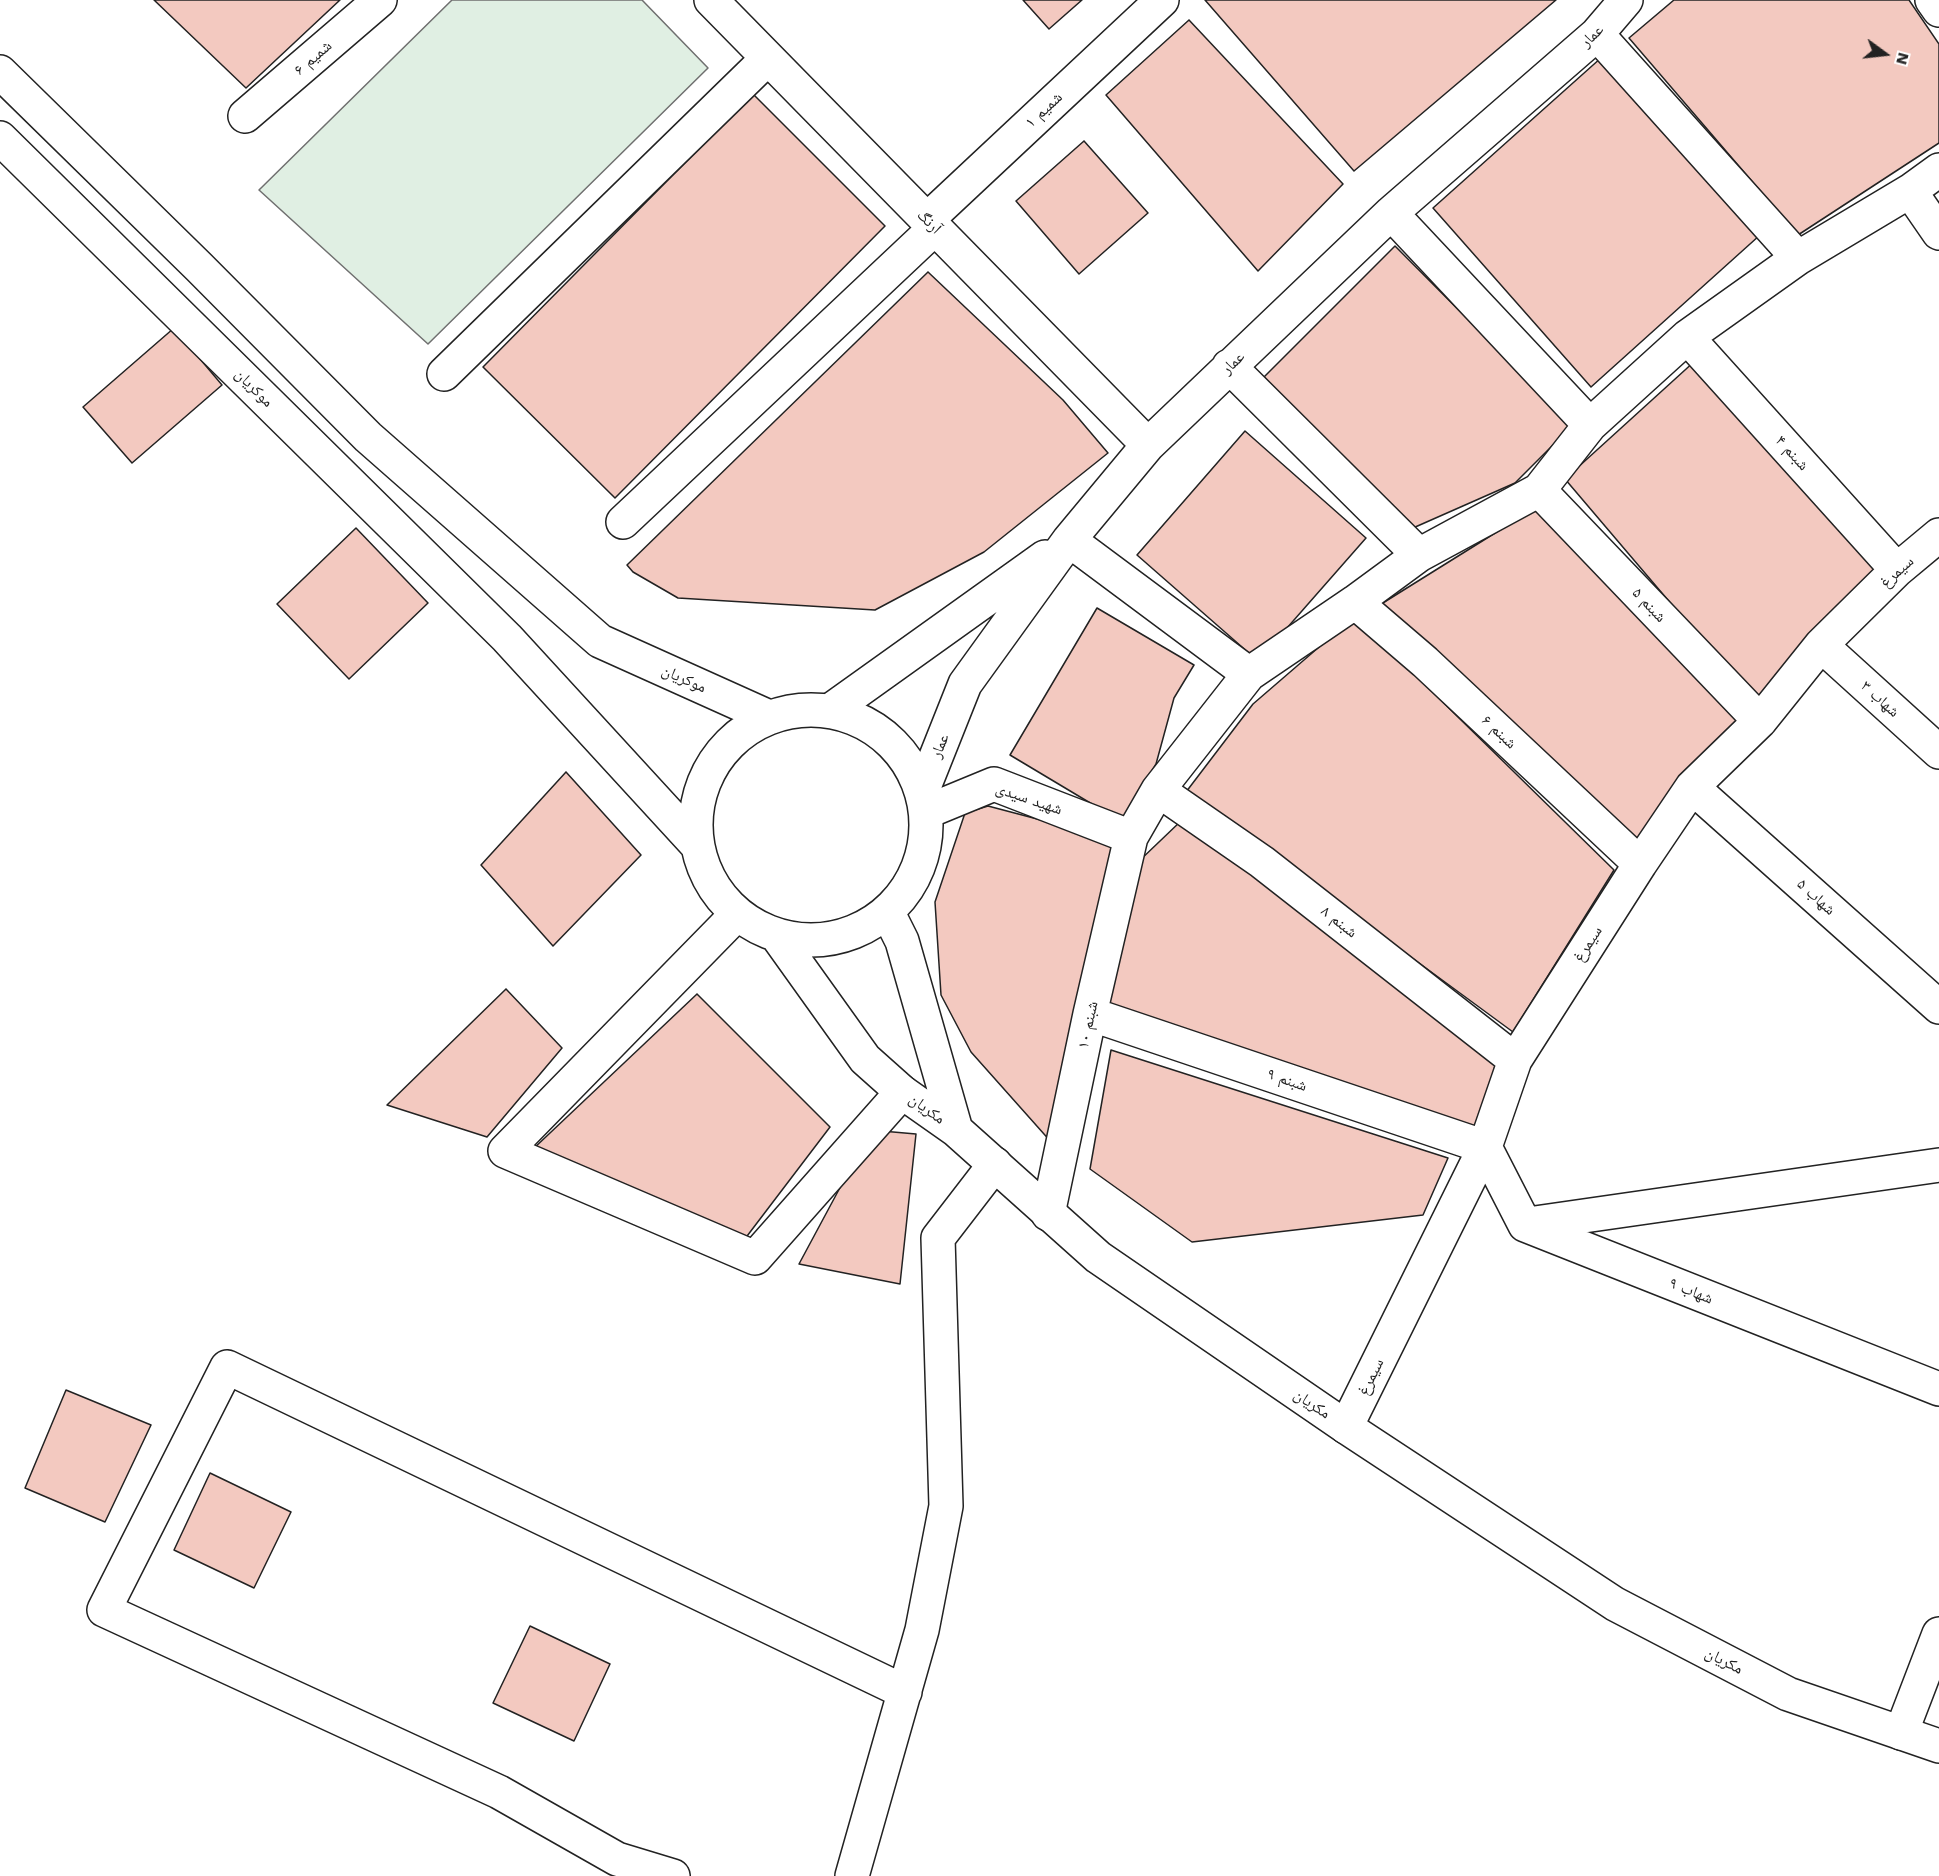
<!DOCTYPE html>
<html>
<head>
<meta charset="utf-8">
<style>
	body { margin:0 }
	#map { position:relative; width:1939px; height:1876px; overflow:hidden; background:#fff; font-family:"Work Sans",sans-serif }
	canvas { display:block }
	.north { position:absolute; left:1855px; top:24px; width:60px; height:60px; -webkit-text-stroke:4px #fff; paint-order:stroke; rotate:105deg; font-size:16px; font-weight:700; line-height:24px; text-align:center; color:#222 }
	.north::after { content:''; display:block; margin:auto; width:21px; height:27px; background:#222; clip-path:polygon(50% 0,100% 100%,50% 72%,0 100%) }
</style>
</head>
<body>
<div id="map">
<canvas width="1939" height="1876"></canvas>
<div class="north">N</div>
</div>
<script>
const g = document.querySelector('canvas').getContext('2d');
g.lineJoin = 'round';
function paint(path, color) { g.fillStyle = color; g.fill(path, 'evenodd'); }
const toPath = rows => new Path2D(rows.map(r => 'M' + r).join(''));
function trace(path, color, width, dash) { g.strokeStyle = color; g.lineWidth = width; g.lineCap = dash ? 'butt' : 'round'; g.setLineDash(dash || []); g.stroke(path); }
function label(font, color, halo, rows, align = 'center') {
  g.font = font + ' "Work Sans","Noto Naskh Arabic",sans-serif'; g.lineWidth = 4.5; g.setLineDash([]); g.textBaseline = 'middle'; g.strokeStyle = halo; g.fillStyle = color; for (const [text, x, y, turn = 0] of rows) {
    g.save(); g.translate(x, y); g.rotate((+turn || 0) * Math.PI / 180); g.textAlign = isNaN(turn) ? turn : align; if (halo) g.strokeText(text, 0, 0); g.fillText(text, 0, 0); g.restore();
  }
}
const green = toPath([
	[452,0,642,0,708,68,428,344,259,190,452,0]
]);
paint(green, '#e0efe3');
trace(green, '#6f6f6f', 1.5);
const building = toPath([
	[154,0,340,0,246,88,154,0],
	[1023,0,1082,0,1049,29,1023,0],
	[1205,0,1556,0,1354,171,1205,0],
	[1674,0,1909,0,1939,44,1939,143,1798,235,1629,38,1674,0],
	[1189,20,1343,184,1258,271,1106,95,1189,20],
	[1602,57,1760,235,1591,387,1433,208,1602,57],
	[753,94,885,226,615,498,483,367,753,94],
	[1084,141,1148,213,1079,274,1016,201,1084,141],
	[1395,246,1573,425,1515,483,1413,528,1264,377,1395,246],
	[928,272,1063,400,1108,453,984,552,875,610,678,598,633,572,627,565,928,272],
	[174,328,222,385,132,463,83,407,174,328],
	[1696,360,1880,570,1758,706,1565,479,1696,360],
	[1245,431,1366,538,1258,661,1137,555,1245,431],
	[1540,505,1742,720,1634,845,1378,606,1540,505],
	[356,528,428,603,349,679,277,604,356,528],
	[1097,608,1194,665,1174,698,1156,764,1122,822,1010,755,1097,608],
	[1355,616,1614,870,1513,1032,1186,792,1253,704,1355,616],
	[566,772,641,855,553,946,481,865,566,772],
	[988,806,1132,844,1052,1143,971,1052,941,995,935,902,965,813,988,806],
	[1182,820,1497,1057,1479,1135,1104,1008,1137,863,1182,820],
	[506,989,562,1048,487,1137,387,1105,506,989],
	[697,994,830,1127,741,1244,532,1150,697,994],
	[1111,1050,1448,1158,1423,1215,1192,1242,1090,1169,1111,1050],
	[859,1129,916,1134,900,1284,799,1264,850,1169,859,1129],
	[66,1390,151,1425,105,1522,25,1488,66,1390],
	[210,1473,291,1512,254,1588,174,1550,210,1473],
	[530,1626,610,1664,574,1741,493,1703,530,1626]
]);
paint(building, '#f3c9c0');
trace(building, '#222', 1.5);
const minor = toPath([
	[711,0,1148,445],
	[1932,0,1939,10],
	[1597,34,1798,258],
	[245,116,380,0],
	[1910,191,1939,233],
	[1391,213,1590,425],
	[927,220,1162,0],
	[1687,337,1897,570],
	[1229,366,1419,555],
	[444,374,768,58],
	[1539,490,1760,721],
	[623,522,935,228],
	[1069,540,1249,674],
	[1355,602,1425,662,1640,864],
	[1821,645,1939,752],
	[831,710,1045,557],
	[1692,787,1939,1007],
	[1158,790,1262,862,1515,1060],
	[922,792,965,684,1069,540,1148,445,1391,213,1597,34,1626,0],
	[926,812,994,784,1131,837],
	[737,914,505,1151,755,1258,902,1092],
	[1090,1014,1485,1147,1525,1225,1939,1389],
	[1048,1214,1090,1014,1131,837,1158,790,1249,674,1355,602,1419,555,1539,490,1590,425,1687,337,1798,258,1910,191,1939,170],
	[1528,1224,1939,1165],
	[1346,1427,1485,1147,1515,1060,1640,864,1692,787,1760,721,1821,645,1897,570,1939,535],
	[1901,1733,1939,1634],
	[673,1876,617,1859,499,1792,104,1610,227,1367,905,1692],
	[852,1876,922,1630,946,1506,938,1238,995,1164]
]);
const major = toPath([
	[0,72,199,267,368,437,600,641,769,717],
	[0,138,507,638,697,845],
	'696 825a115 115 0 1 1 230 0a115 115 0 1 1-230 0Z',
	[888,913,902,941,956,1130],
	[777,936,865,1059,902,1092,956,1130,1098,1257,1346,1427,1615,1604,1788,1694,1939,1746]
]);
trace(minor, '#222', 36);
trace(major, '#222', 36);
trace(minor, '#fff', 33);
trace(major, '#fff', 33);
label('16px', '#222', '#fff', [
	["عمار",1592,36,-44],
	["شمیم ۶",313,58,-41],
	["شمیم ۱",1044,110,-43],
	["آرنگ",929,222,45],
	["عمار",1233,363,-44],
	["موکریان",254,388,45],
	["شبنم ۴",1792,453,48],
	["سیمرغ",1897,572,-42],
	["شبنم ۵",1649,605,46],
	["موکریان",684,679,24],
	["شهاب ۳",1880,699,42],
	["شبنم ۶",1499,732,43],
	["عمار",940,746,-68],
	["شهید سیدی",1029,799,19],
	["شهاب ۵",1816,897,42],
	["شبنم ۸",1339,922,38],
	["سیمرغ",1588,944,-57],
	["شبنم ۱۰",1088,1025,-78],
	["شبنم ۹",1287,1080,19],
	["مکریان",927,1109,36],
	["شهاب ۹",1691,1291,22],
	["سیمرغ",1371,1377,-64],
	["مکریان",1312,1404,34],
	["مکریان",1724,1661,27]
]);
</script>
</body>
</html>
